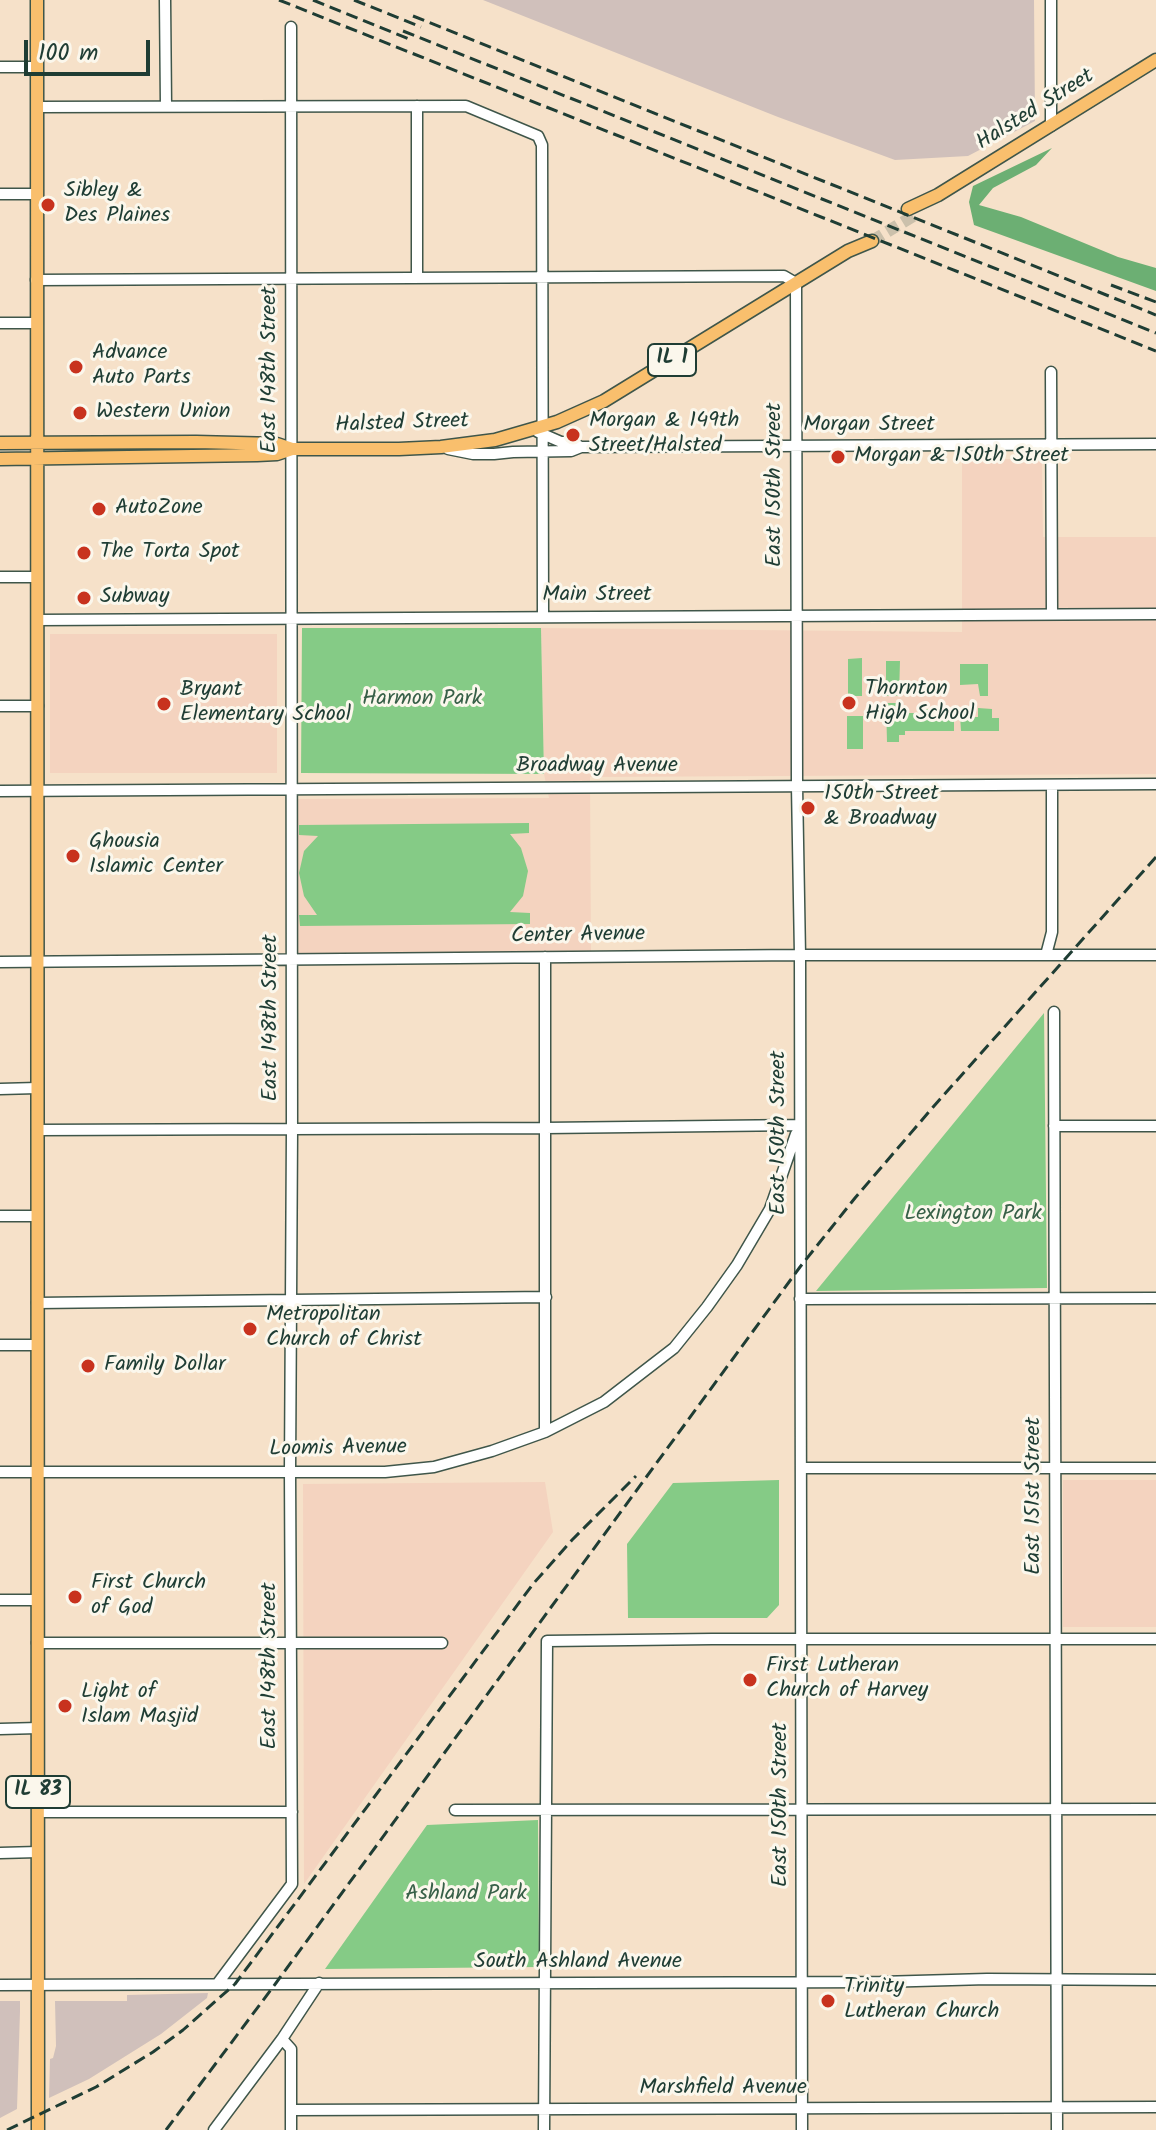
<!DOCTYPE html>
<html>
<head>
<meta charset="utf-8">
<style>
	body { margin:0 }
	#map { position:relative; width:1156px; height:2130px; overflow:hidden; background:#f6e1c9; font-family:Kalam,sans-serif }
	canvas { display:block }
	.scale { position:absolute; left:24px; top:40px; width:126px; height:36px; box-sizing:border-box; border:4px solid #1f3d34; border-top:0; padding-left:10px; font-size:24px; line-height:28px; white-space:nowrap; color:#1f3d34; -webkit-text-stroke:6px #fbf7ec; paint-order:stroke }
</style>
</head>
<body>
<div id="map">
<canvas width="1156" height="2130"></canvas>
<div class="scale">100 m</div>
</div>
<script>
const g = document.querySelector('canvas').getContext('2d');
g.lineJoin = 'round';
function paint(path, color) { g.fillStyle = color; g.fill(path, 'evenodd'); }
const toPath = rows => new Path2D(rows.map(r => 'M' + r).join(''));
function trace(path, color, width, dash) { g.strokeStyle = color; g.lineWidth = width; g.lineCap = dash ? 'butt' : 'round'; g.setLineDash(dash || []); g.stroke(path); }
function label(font, color, halo, rows, align = 'center') {
  g.font = font + ' Kalam,sans-serif'; g.lineWidth = 6; g.setLineDash([]); g.textBaseline = 'middle'; g.strokeStyle = halo; g.fillStyle = color; for (const [text, x, y, turn = 0] of rows) {
    g.save(); g.translate(x, y); g.rotate((+turn || 0) * Math.PI / 180); g.textAlign = isNaN(turn) ? turn : align; if (halo) g.strokeText(text, 0, 0); g.fillText(text, 0, 0); g.restore();
  }
}
paint(toPath([
	[962,459,1042,459,1043,537,1156,537,1156,774,590,777,591,952,295,953,295,799,549,798,544,774,541,628,962,632],
	[50,634,277,634,277,773,50,773],
	[1063,1480,1156,1480,1156,1627,1063,1627],
	[545,1482,553,1532,304,1884,303,1484]
]), '#f4d3bf');
paint(toPath([
	[483,0,1034,0,1035,121,968,156,895,160,778,117],
	[208,1993,207,1998,161,2034,89,2079,49,2098,50,2059,53,2058,56,2046,55,2001,127,2001,127,1995],
	[0,2001,20,2001,20,2011,17,2109,0,2118]
]), '#d0c0bb');
paint(toPath([
	[302,628,541,628,544,774,301,773],
	[862,658,862,696,848,696,848,659],
	[886,661,900,661,899,696,886,696],
	[960,664,988,664,988,696,980,696,978,684,960,685],
	[886,703,899,703,899,710,904,711,904,713,924,713,924,709,936,709,936,716,954,715,954,731,905,731,905,735,899,735,899,742,887,742],
	[978,708,992,709,992,718,999,718,999,731,961,731,960,715,963,717,978,717],
	[847,716,863,716,863,749,847,749],
	[529,823,529,833,510,834,521,848,528,871,523,896,510,912,530,913,530,924,300,926,299,915,317,915,304,896,299,873,304,851,318,836,299,835,299,825],
	[1044,1013,1047,1288,816,1291],
	[779,1480,779,1605,767,1618,628,1618,627,1544,673,1483],
	[538,1820,539,1967,325,1969,427,1825]
]), '#85cb86');
paint(toPath([
	[1052,148,1036,165,993,188,979,205,1021,217,1118,257,1156,268,1156,291,974,225,969,202,973,186]
]), '#6caf73');
trace(toPath([
	[872,241,918,213]
]), '#cbc0ab', 12, [12, 6]);
const minor = toPath([
	[165,0,166,106],
	[1051,0,1051,126],
	[0,67,37,67],
	[417,106,417,278],
	[37,107,466,106,538,136,542,145,543,616],
	[0,194,36,194],
	[36,280,784,276,796,283,797,786,800,955,802,2130],
	[0,323,36,323],
	[1051,372,1052,614],
	[538,432,561,442,571,442,581,447],
	[448,449,473,454,494,454,513,452,571,451,581,447,1156,444],
	[0,577,37,577],
	[37,620,1156,614],
	[0,706,38,706],
	[0,791,1156,784],
	[1046,955,1052,932,1052,785],
	[0,962,800,955,1156,955],
	[1054,1012,1057,2130],
	[0,1089,37,1088],
	[1054,1126,1156,1126],
	[37,1130,545,1128,800,1125],
	[0,1216,37,1216],
	[800,1299,1156,1298],
	[37,1303,546,1297],
	[0,1345,37,1345],
	[545,1432,545,957],
	[801,1468,1156,1468],
	[0,1472,385,1472,434,1467,492,1451,545,1432,604,1402,674,1348,707,1307,737,1265,770,1209,796,1134],
	[0,1600,37,1600],
	[37,1643,442,1643],
	[0,1729,38,1728],
	[455,1810,1156,1809],
	[38,1812,292,1812],
	[0,1853,38,1852],
	[218,1983,292,1884,290,1471,292,1130,291,27],
	[0,1985,880,1982,987,1979,1156,1980],
	[282,2039,291,2049,291,2130],
	[291,2110,1156,2107],
	[214,2130,282,2039,319,1983],
	[544,2130,547,1641,712,1639,1156,1639]
]);
const major = toPath([
	[37,0,38,2130],
	[908,209,938,195,1156,60],
	[0,443,196,442,277,444,292,449,399,449,441,447,495,440,557,422,604,401,848,251,872,241],
	[0,459,257,455,277,454,292,449]
]);
trace(minor, '#3f564a', 13);
trace(major, '#3f564a', 15);
trace(minor, '#fff', 10);
trace(major, '#f9bf6d', 12);
trace(toPath([
	[279,0,1156,351],
	[313,0,409,39],
	[354,0,421,27],
	[413,16,1156,315],
	[403,31,1156,333],
	[1111,285,1156,302],
	[7,2130,96,2087,153,2052,183,2030,235,1984,533,1584,572,1540,636,1476],
	[166,2130,276,1983,800,1267,855,1198,934,1106,1156,857]
]), '#1f3d34', 3, [12, 6]);
for (const [x, y, r, color] of [
	[48,205,8,"#c8321e"],
	[76,367,8,"#c8321e"],
	[80,413,8,"#c8321e"],
	[573,435,8,"#c8321e"],
	[838,457,8,"#c8321e"],
	[99,509,8,"#c8321e"],
	[84,553,8,"#c8321e"],
	[84,598,8,"#c8321e"],
	[849,703,8,"#c8321e"],
	[164,704,8,"#c8321e"],
	[808,808,8,"#c8321e"],
	[73,856,8,"#c8321e"],
	[250,1329,8,"#c8321e"],
	[88,1366,8,"#c8321e"],
	[75,1597,8,"#c8321e"],
	[750,1680,8,"#c8321e"],
	[65,1706,8,"#c8321e"],
	[828,2001,8,"#c8321e"]
]) { const dot = new Path2D(); dot.arc(x, y, r, 0, 2 * Math.PI); g.fillStyle = color; g.fill(dot); trace(dot, '#fbf7ec', 3); }
for (const [x, y, w] of [
	[672,360,48],
	[38,1792,64]
]) { const box = new Path2D(); box.roundRect(x - w / 2, y - 16, w, 32, 6); g.fillStyle = '#fbf7ec'; g.fill(box); trace(box, '#1f3d34', 2); }
label('bold 20px', '#1f3d34', null, [
	["IL 1",672,360],
	["IL 83",38,1792]
]);
label('22px', '#1f3d34', '#fbf7ec', [
	["Halsted Street",1036,111,-32],
	["East 148th Street",271,370,-90],
	["Halsted Street",402,425,-2],
	["Morgan Street",869,426],
	["East 150th Street",776,485,-90],
	["Main Street",597,596],
	["Broadway Avenue",597,767],
	["Center Avenue",578,937,-1],
	["East 148th Street",272,1018,-90],
	["East 150th Street",780,1133,-90],
	["Loomis Avenue",338,1450,-1],
	["East 151st Street",1035,1496,-90],
	["East 148th Street",271,1666,-90],
	["East 150th Street",782,1805,-90],
	["South Ashland Avenue",578,1963],
	["Marshfield Avenue",723,2089]
]);
label('22px', '#1f3d34', '#fbf7ec', [
	["Sibley &",64,192],
	["Des Plaines",64,217],
	["Advance",92,354],
	["Auto Parts",92,379],
	["Western Union",96,413],
	["Morgan & 149th",589,422],
	["Street/Halsted",589,447],
	["Morgan & 150th Street",854,457],
	["AutoZone",115,509],
	["The Torta Spot",100,553],
	["Subway",100,598],
	["Thornton",865,690],
	["High School",865,715],
	["Bryant",180,691],
	["Elementary School",180,716],
	["150th Street",824,795],
	["& Broadway",824,820],
	["Ghousia",89,843],
	["Islamic Center",89,868],
	["Metropolitan",266,1316],
	["Church of Christ",266,1341],
	["Family Dollar",104,1366],
	["First Church",91,1584],
	["of God",91,1609],
	["First Lutheran",766,1667],
	["Church of Harvey",766,1692],
	["Light of",81,1693],
	["Islam Masjid",81,1718],
	["Trinity",844,1988],
	["Lutheran Church",844,2013]
], 'left');
label('22px', '#386048', '#fbf7ec', [
	["Harmon Park",422,700],
	["Lexington Park",973,1215],
	["Ashland Park",466,1895]
]);
</script>
</body>
</html>
